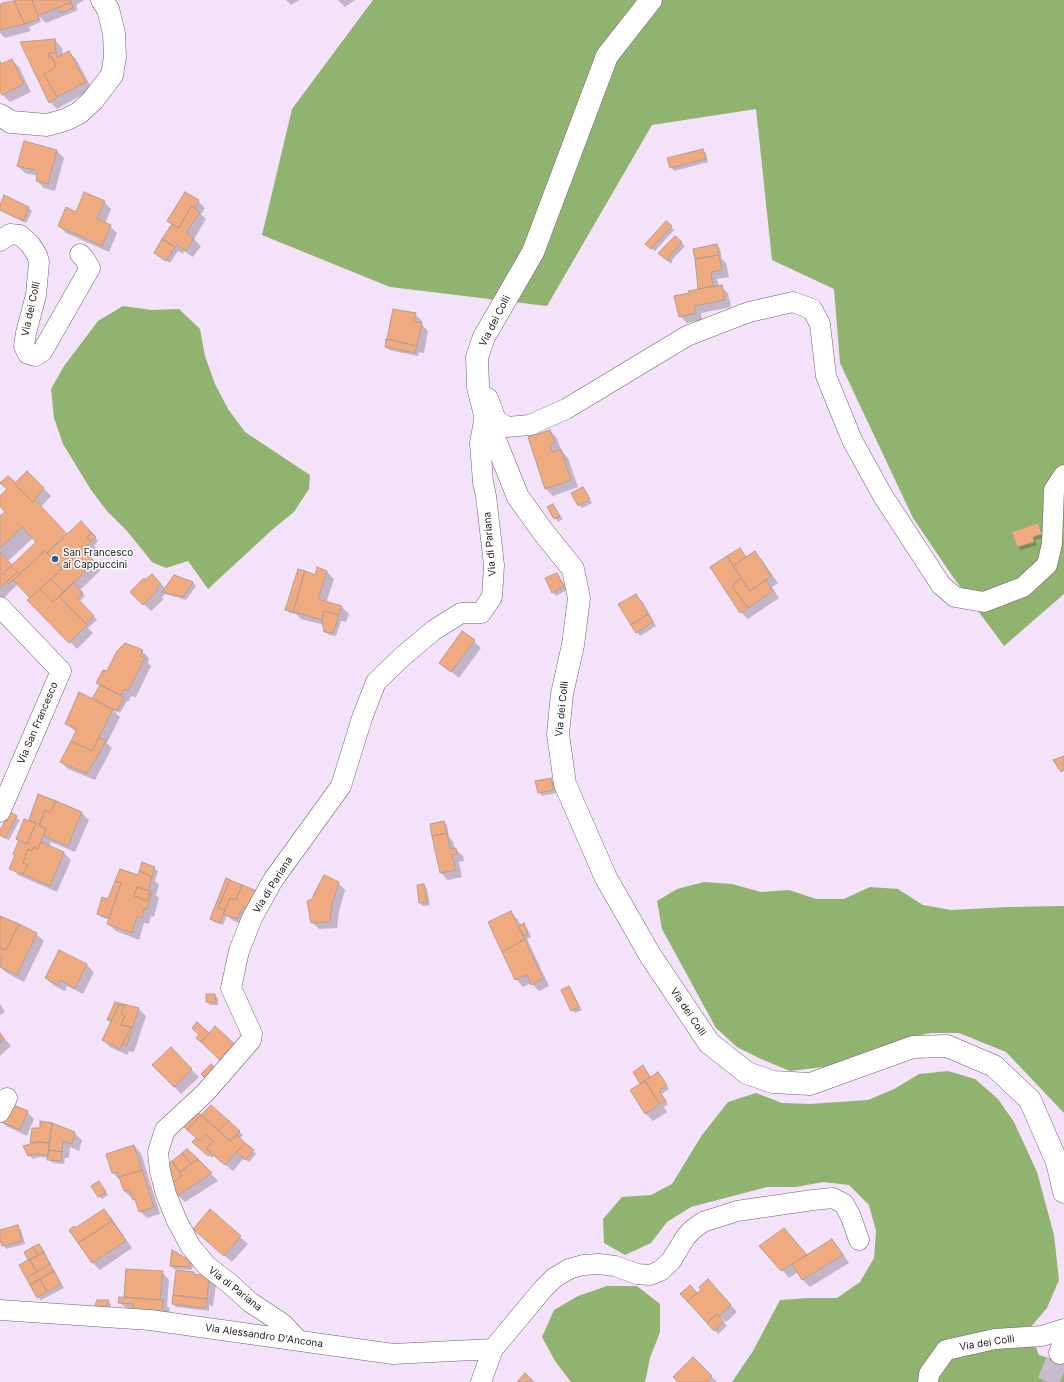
<!DOCTYPE html>
<html>
<head>
<meta charset="utf-8">
<style>
	body { margin:0 }
	canvas { display:block; background:#f4e2fa }
</style>
</head>
<body>
<canvas width="1064" height="1382"></canvas>
<script>
const g = document.querySelector('canvas').getContext('2d');
g.lineJoin = 'round';
function paint(path, color) { g.fillStyle = color; g.fill(path, 'evenodd'); }
const toPath = rows => new Path2D(rows.map(r => 'M' + r).join(''));
function trace(path, color, width, dash) { g.strokeStyle = color; g.lineWidth = width; g.lineCap = dash ? 'butt' : 'round'; g.setLineDash(dash || []); g.stroke(path); }
function label(font, color, halo, rows, align = 'center') {
  g.font = font + ' Inter,sans-serif'; g.lineWidth = 3; g.setLineDash([]); g.textBaseline = 'middle'; g.strokeStyle = halo; g.fillStyle = color; for (const [text, x, y, turn = 0] of rows) {
    g.save(); g.translate(x, y); g.rotate((+turn || 0) * Math.PI / 180); g.textAlign = isNaN(turn) ? turn : align; if (halo) g.strokeText(text, 0, 0); g.fillText(text, 0, 0); g.restore();
  }
}
paint(toPath([
	[373,0,1064,0,1064,594,1004,646,953,577,913,518,840,363,834,289,772,260,756,109,652,125,547,306,390,287,262,235,292,109],
	[123,306,152,310,179,309,200,329,205,356,215,384,228,409,245,432,310,475,309,489,294,512,273,529,208,589,188,561,166,568,152,562,127,531,107,511,91,490,63,444,54,418,51,389,64,366,98,321],
	[704,882,732,884,761,892,789,890,816,899,844,899,870,887,898,889,923,905,951,910,1008,907,1064,906,1064,1113,1006,1052,959,1033,931,1033,905,1038,839,1065,790,1071,761,1059,737,1047,716,1028,662,929,657,901,677,889],
	[948,1071,975,1079,998,1099,1014,1122,1037,1172,1054,1235,1059,1280,1047,1308,1029,1329,1039,1355,1064,1363,1064,1382,732,1382,753,1351,780,1300,808,1298,837,1298,860,1282,874,1258,876,1231,869,1205,849,1185,823,1182,796,1187,767,1187,691,1207,667,1222,651,1243,625,1255,604,1243,603,1219,622,1197,651,1195,672,1184,702,1135,728,1102,756,1093,782,1103,810,1104,868,1100,894,1089,919,1074],
	[607,1286,637,1286,660,1304,660,1332,650,1358,645,1382,571,1382,555,1361,542,1337,554,1310,578,1296]
]), '#90b370');
paint(toPath([
	[19,0,84,0,76,5,78,9,76,11,46,23,39,16,41,22,29,27,31,31,5,38,0,33,0,6],
	[286,0,299,0,291,5],
	[338,0,355,0,345,7],
	[55,40,62,48,63,55,69,52,76,59,92,89,57,109,50,102],
	[12,60,19,67,31,92,10,102,3,95,0,89,0,62,2,64],
	[703,150,706,153,708,162,674,171,671,167],
	[57,151,64,158,55,191,44,188,37,181,38,176,25,173,18,166],
	[5,197,29,208,32,211,26,223,3,212,0,209],
	[198,201,205,208,201,214,206,219,194,239,201,246,193,257,184,251,183,254,178,251,170,263,155,253,173,225,168,220],
	[104,202,111,209,105,224,110,226,117,233,109,252,66,233,59,226,76,213],
	[666,222,674,230,655,251,646,244],
	[675,237,685,246,673,259,671,264,663,257],
	[717,245,720,249,722,259,726,263,729,277,717,279,719,286,721,286,728,293,731,307,701,313,702,320,687,323,680,316,690,294,699,290,696,260],
	[394,310,415,314,422,321,422,325,428,331,424,353,419,352,418,356,389,350,386,347,390,341,388,339],
	[550,431,557,438,561,450,568,458,578,487,553,496,546,489],
	[27,472,51,496,41,507,67,535,88,530,98,541,94,546,98,550,89,558,101,570,80,590,85,596,79,602,97,620,88,628,93,633,77,649,28,600,31,598,18,584,0,602,0,517,6,512,0,505,0,497,8,489,8,477,16,484],
	[33,538,37,542,12,566,8,561],
	[583,488,586,491,592,503,582,508,579,505],
	[552,505,563,519,558,522,548,508],
	[1038,524,1041,527,1044,537,1035,540,1037,545,1021,550,1018,547,1013,533],
	[740,549,747,558,755,553,762,560,778,583,772,587,779,598,748,619,741,612,712,568],
	[327,572,334,579,326,603,342,607,349,614,346,622,341,621,336,636,329,635,325,631,324,625,301,619,296,614,290,613,287,610,316,576],
	[557,574,560,577,567,590,556,596,553,592],
	[152,575,166,589,175,576,193,582,196,586,186,600,165,594,162,597,164,599,151,611,131,592],
	[635,595,643,602,656,626,640,636,620,605],
	[474,641,481,648,459,678,440,663],
	[142,651,149,658,148,663,151,666,136,697,131,696,128,702,127,701,120,713,113,710,120,717,107,743,112,748,95,780,68,769,61,762,76,732,66,724,93,700,101,686,97,683,107,672],
	[551,779,554,782,556,793,542,796,539,792],
	[39,795,82,813,89,820,75,852,51,842,49,847,64,853,71,860,57,892,18,875,11,868,16,856,19,841,17,839,29,821],
	[10,814,20,820,9,840,2,837,0,835,0,832],
	[444,822,447,825,449,837,453,841,455,849,463,856,464,861,459,862,462,877,448,880,441,873],
	[154,868,158,871,155,881,159,885,156,895,159,898,154,917,151,916,149,924,144,923,139,940,116,931,108,924,110,920,101,917,98,914,109,900,120,870,138,876],
	[338,883,345,890,339,912,337,928,319,929,312,922,313,900],
	[424,885,427,889,430,905,423,906,420,903],
	[261,894,245,926,232,920,227,916,223,925,214,922,211,919],
	[511,913,518,920,521,926,523,924,527,928,531,937,527,939,549,986,539,991,531,983,523,987,516,979],
	[0,917,36,934,44,941,24,982,7,973,0,966,1,963,0,962],
	[59,951,87,965,94,972,83,994,67,986,65,991,53,985,46,978],
	[569,987,572,991,582,1010,575,1013,572,1010],
	[215,995,218,998,218,1005,210,1005,207,1002],
	[115,1003,139,1009,146,1016,134,1052,129,1051,127,1055,110,1047,103,1040,111,1023,108,1019],
	[0,1004,5,1012,1,1015,0,1014],
	[0,1033,11,1046,0,1056],
	[170,1048,199,1077,181,1094,154,1065],
	[646,1070,651,1078,661,1076,669,1089,662,1094,668,1104,664,1107,667,1112,653,1121,646,1114,631,1091,642,1084,634,1072],
	[211,1106,243,1135,239,1139,256,1154,249,1162,244,1158,233,1171,214,1155,212,1158,194,1142,197,1138,201,1116],
	[27,1112,34,1119,27,1136,6,1126,0,1120],
	[51,1124,74,1133,82,1140,79,1151,70,1147,69,1158,65,1158,64,1164,52,1163,49,1158,39,1157,33,1159,29,1155,33,1129,41,1129],
	[134,1146,141,1153,160,1214,147,1218,140,1211,138,1204,133,1197,132,1198,124,1191,120,1180,113,1173,108,1155],
	[187,1150,218,1181,185,1202,178,1195,163,1169],
	[102,1186,108,1195,102,1199,99,1196],
	[104,1210,111,1217,132,1248,100,1270,93,1263,70,1230,76,1229],
	[210,1211,248,1244,232,1262,194,1229],
	[17,1226,21,1230,25,1244,6,1249,3,1245,0,1231],
	[832,1240,839,1248,849,1263,810,1287,803,1280,798,1272,789,1278,761,1246,807,1256],
	[39,1245,42,1249,64,1288,41,1300,37,1297,30,1261,25,1253],
	[190,1262,193,1266,192,1270,174,1269,171,1265],
	[127,1270,162,1272,169,1280,167,1306,170,1309,168,1320,127,1309,119,1302,125,1298],
	[194,1273,196,1275,209,1277,216,1284,213,1306,209,1305,209,1311,176,1307,173,1304],
	[690,1286,698,1294,715,1288,737,1312,726,1322,722,1318,721,1319,727,1326,718,1334,682,1294],
	[108,1301,111,1304,109,1312,98,1311],
	[693,1359,717,1382,680,1382]
]), '#0003');
const building = toPath([
	[16,0,32,0,39,19,25,24,14,1,16,0],
	[32,0,70,0,71,2,38,16,32,0],
	[14,1,25,24,0,30,0,5,2,3,14,1],
	[71,2,73,8,61,13,57,8,71,2],
	[55,39,56,53,49,53,49,58,52,57,56,67,44,74,57,97,49,103,20,42,55,39],
	[69,51,86,82,57,97,44,74,56,67,52,57,49,58,49,53,56,53,57,57,69,51],
	[12,59,24,84,2,95,0,91,0,61,1,64,12,59],
	[24,141,57,150,48,184,36,181,38,171,17,166,24,141],
	[703,149,706,159,670,168,667,158,703,149],
	[84,192,105,201,97,219,111,225,102,246,58,226,66,207,76,212,84,192],
	[185,192,199,200,194,208,191,206,179,228,167,221,185,192],
	[4,195,29,207,23,221,0,210,0,205,4,195],
	[191,206,200,212,186,233,194,238,186,251,177,245,175,247,162,239,172,224,179,228,191,206],
	[666,221,672,226,651,249,645,244,666,221],
	[675,236,682,242,670,256,668,261,658,253,675,236],
	[162,239,175,247,166,261,154,253,162,239],
	[717,244,719,255,695,259,693,249,717,244],
	[719,255,722,270,711,272,713,286,698,289,695,259,719,255],
	[722,285,725,300,694,306,696,313,679,317,674,296,689,293,688,291,722,285],
	[393,309,416,313,414,321,422,323,417,346,387,339,393,309],
	[386,339,417,346,415,353,385,347,386,339],
	[550,430,555,443,550,445,552,452,561,449,571,480,545,489,528,437,550,430],
	[27,471,44,488,33,502,14,484,27,471],
	[8,476,15,482,14,484,33,502,35,500,67,534,47,553,45,551,19,574,11,566,2,575,0,573,0,552,12,565,36,542,22,527,0,548,0,516,5,512,0,506,0,496,7,489,0,483,8,476],
	[583,487,590,499,578,506,571,493,583,487],
	[553,504,560,516,554,519,547,507,553,504],
	[81,521,92,533,87,537,91,542,62,569,47,553,81,521],
	[1038,523,1042,534,1033,537,1034,542,1017,547,1012,532,1038,523],
	[92,533,96,537,91,542,87,537,92,533],
	[740,548,746,557,733,566,727,556,740,548],
	[83,550,95,562,64,592,51,579,83,550],
	[45,551,62,569,30,598,13,580,45,551],
	[755,551,771,576,750,591,733,566,755,551],
	[727,556,741,578,732,586,748,608,740,613,710,567,727,556],
	[11,566,17,572,0,588,0,573,2,575,11,566],
	[317,567,327,571,318,599,342,606,339,615,324,611,322,620,293,612,305,571,315,575,317,567],
	[298,569,305,571,293,612,285,610,298,569],
	[17,572,19,574,9,584,7,582,17,572],
	[557,573,564,587,552,593,545,578,557,573],
	[152,574,161,584,156,589,157,591,143,605,130,592,144,578,145,580,152,574],
	[174,575,193,582,183,597,162,592,174,575],
	[741,578,750,591,766,580,773,591,748,608,732,586,741,578],
	[51,579,64,592,53,602,40,589,51,579],
	[73,582,83,593,77,598,94,616,86,624,59,596,73,582],
	[40,589,53,602,59,596,87,625,69,643,27,600,40,589],
	[636,594,648,614,631,625,618,604,636,594],
	[324,611,339,615,333,633,324,632,322,620,324,611],
	[648,614,653,622,636,633,631,625,648,614],
	[462,631,475,640,451,672,439,663,462,631],
	[125,643,143,650,140,656,145,658,128,691,124,689,121,695,96,683,103,670,107,671,117,651,125,643],
	[100,685,124,697,117,711,92,699,100,685],
	[79,692,113,709,92,751,71,741,77,729,65,724,79,692],
	[99,737,106,741,87,774,60,762,71,741,92,751,99,737],
	[1064,756,1064,770,1061,772,1053,760,1064,756],
	[551,778,554,790,538,793,535,781,551,778],
	[38,794,56,801,50,813,45,810,39,825,46,829,38,849,34,847,32,851,28,849,23,863,28,865,23,874,9,869,15,855,13,854,19,840,27,844,36,823,29,820,38,794],
	[56,801,82,812,68,846,44,836,46,829,39,825,45,810,50,813,56,801],
	[10,812,17,816,5,838,0,835,0,830,10,812],
	[24,819,36,823,27,844,16,839,24,819],
	[444,821,447,833,432,836,430,824,444,821],
	[447,833,450,849,456,848,457,854,452,855,456,870,440,873,432,836,447,833],
	[41,842,64,852,50,886,23,874,28,865,23,863,28,849,32,851,34,847,38,849,41,842],
	[142,862,155,867,152,877,139,871,142,862],
	[120,869,138,875,139,871,152,877,148,891,137,887,134,896,147,901,150,891,152,892,147,910,144,909,142,918,137,916,132,933,107,924,121,883,115,881,120,869],
	[324,875,339,882,332,904,330,922,311,923,307,901,312,899,314,894,324,875],
	[226,878,230,880,218,908,225,910,220,923,210,919,226,878],
	[230,880,242,885,236,900,230,898,225,910,218,908,230,880],
	[115,881,121,883,109,918,97,914,102,897,108,899,115,881],
	[424,884,427,902,419,903,417,885,424,884],
	[242,885,262,893,254,912,243,907,237,919,223,914,230,898,236,900,242,885],
	[137,887,150,891,147,901,134,896,137,887],
	[511,911,525,939,502,952,488,922,511,911],
	[0,916,19,924,6,950,0,948,0,916],
	[524,923,528,934,523,936,518,926,524,923],
	[19,924,37,933,17,975,0,967,2,958,0,958,0,948,6,950,19,924],
	[525,939,543,979,531,985,527,975,515,980,502,952,525,939],
	[59,950,87,964,75,988,60,980,58,985,45,978,59,950],
	[569,986,579,1007,571,1011,561,990,569,986],
	[206,994,215,994,216,1002,206,1002,206,994],
	[115,1002,139,1008,127,1045,122,1045,131,1027,121,1025,125,1016,121,1014,124,1006,119,1005,111,1021,107,1020,115,1002],
	[119,1005,124,1006,121,1014,125,1016,121,1025,131,1027,120,1049,102,1040,119,1005],
	[197,1022,209,1033,201,1042,196,1038,199,1035,192,1028,197,1022],
	[215,1026,239,1048,224,1064,201,1042,215,1026],
	[0,1033,4,1039,0,1043,0,1033],
	[171,1047,192,1069,174,1087,152,1065,171,1047],
	[211,1064,217,1070,207,1080,201,1074,211,1064],
	[643,1065,650,1077,640,1084,633,1072,643,1065],
	[658,1072,667,1085,659,1091,666,1101,660,1104,645,1081,658,1072],
	[645,1081,660,1104,645,1114,630,1090,645,1081],
	[11,1104,28,1111,20,1130,0,1121,11,1104],
	[211,1105,229,1121,219,1131,201,1115,211,1105],
	[193,1107,201,1115,187,1130,179,1122,193,1107],
	[201,1115,230,1141,237,1135,245,1143,225,1165,206,1149,213,1141,206,1135,200,1141,187,1130,201,1115],
	[40,1121,52,1123,49,1143,37,1142,30,1143,32,1128,40,1128,40,1121],
	[229,1121,240,1131,230,1141,219,1131,229,1121],
	[52,1123,75,1132,72,1144,63,1141,62,1152,49,1150,52,1123],
	[206,1135,213,1141,206,1149,211,1153,208,1156,192,1142,196,1138,200,1141,206,1135],
	[37,1142,49,1143,48,1155,35,1154,28,1156,23,1146,37,1142],
	[245,1143,254,1150,245,1160,236,1152,245,1143],
	[134,1145,142,1170,119,1177,117,1172,112,1173,106,1154,134,1145],
	[187,1149,198,1159,191,1164,182,1153,187,1149],
	[49,1150,62,1152,61,1161,47,1160,49,1150],
	[182,1153,191,1164,180,1172,172,1161,182,1153],
	[198,1159,212,1173,177,1196,170,1185,182,1176,180,1172,198,1159],
	[172,1161,182,1176,170,1185,162,1169,172,1161],
	[142,1170,154,1207,139,1212,135,1199,133,1200,129,1190,124,1191,119,1177,142,1170],
	[99,1181,106,1192,98,1197,91,1186,99,1181],
	[104,1209,112,1221,78,1243,69,1230,74,1226,75,1228,104,1209],
	[210,1209,241,1236,224,1256,193,1229,210,1209],
	[112,1221,126,1241,92,1263,78,1243,112,1221],
	[18,1225,22,1241,2,1246,0,1240,0,1230,18,1225],
	[784,1228,807,1255,781,1271,759,1246,784,1228],
	[832,1239,843,1255,802,1280,792,1264,832,1239],
	[39,1244,44,1252,38,1255,33,1247,39,1244],
	[33,1247,38,1255,28,1260,24,1252,33,1247],
	[172,1250,191,1261,189,1267,170,1266,172,1250],
	[44,1252,50,1264,37,1272,30,1260,44,1252],
	[28,1260,30,1260,37,1272,26,1278,19,1265,28,1260],
	[50,1264,54,1271,30,1285,26,1278,50,1264],
	[126,1269,163,1271,160,1300,124,1297,126,1269],
	[176,1270,194,1272,194,1274,209,1276,207,1299,173,1295,176,1270],
	[54,1271,61,1284,47,1292,40,1279,54,1271],
	[40,1279,47,1292,37,1298,30,1285,40,1279],
	[708,1279,731,1305,719,1316,717,1314,707,1323,687,1301,701,1290,699,1287,708,1279],
	[690,1285,697,1293,687,1301,680,1294,690,1285],
	[173,1295,207,1299,206,1308,172,1304,173,1295],
	[119,1297,163,1300,162,1313,133,1310,133,1304,118,1303,119,1297],
	[97,1300,109,1300,105,1309,94,1308,97,1300],
	[717,1314,724,1322,714,1331,707,1323,717,1314],
	[693,1357,712,1376,706,1382,678,1382,673,1377,693,1357],
	[525,1373,534,1382,517,1382,525,1373]
]);
paint(building, '#f0aa80');
trace(building, '#b79d8f', 1);
trace(toPath([
	[1048,1382,1060,1353]
]), '#c9bacf', 22, [22, 11]);
const street = toPath([
	[0,241,10,234,20,235,30,244,37,255,39,262,36,295,26,333,24,346,28,354,35,356,42,352,90,268,84,258,80,254],
	[488,398,496,420,507,427,530,425,566,409,687,336,749,312,793,302,812,309,820,324,826,376,852,440,883,496,941,585,955,597,984,602,1023,587,1047,565,1052,544,1054,490,1064,475],
	[0,607,61,671,0,812],
	[0,1112,7,1098],
	[0,1310,150,1320,393,1354,493,1349],
	[299,1341,283,1324,250,1302,229,1283,207,1266,191,1247,177,1221,166,1194,160,1171,158,1152,165,1130,205,1093,251,1040,252,1034,231,988,239,951,252,918,273,880,341,786,362,718,376,682,403,656,434,630,461,613,481,613,492,597,494,565,486,496,483,482,480,443,485,415],
	[481,1382,493,1349,543,1289,554,1278,569,1269,583,1265,599,1264,615,1266,637,1274,650,1275,660,1271,671,1261,685,1238,692,1230,703,1222,737,1211,813,1200,833,1198,844,1204,851,1217,859,1240],
	[928,1382,929,1374,946,1350,995,1339,1042,1336,1064,1329]
]);
const secondary = toPath([
	[651,0,607,56,533,252,484,337,477,357,478,387,485,415,518,497,544,533,573,569,579,598,573,645,562,694,558,734,565,784,606,878,650,955,709,1043,747,1073,773,1082,810,1084,913,1047,947,1046,994,1066,1030,1100,1057,1162,1064,1192],
	[0,115,11,122,47,125,65,120,79,113,93,100,112,75,115,57,114,33,108,9,102,0],
	[1060,1353,1064,1343]
]);
trace(street, '#6f6075', 21);
trace(secondary, '#6f6075', 23);
trace(street, '#fff', 20);
trace(secondary, '#fff', 22);
for (const [x, y, r, color] of [
	[55,559,4,"#276198"]
]) { const dot = new Path2D(); dot.arc(x, y, r, 0, 2 * Math.PI); g.fillStyle = color; g.fill(dot); trace(dot, '#fff', 1.5); }
label('10px', '#1f1921', '#fff', [
	["Via dei Colli",31,309,-78],
	["Via dei Colli",495,321,-63],
	["Via di Pariana",490,544,-95],
	["Via dei Colli",562,709,-84],
	["Via San Francesco",38,723,-67],
	["Via di Pariana",273,885,-58],
	["Via dei Colli",688,1012,56],
	["Via di Pariana",235,1289,38],
	["Via Alessandro D'Ancona",264,1336,8],
	["Via dei Colli",987,1343,-9]
]);
label('10px', '#1f1921', '#fff', [
	["San Francesco",63,553],
	["ai Cappuccini",63,565]
], 'left');
</script>
</body>
</html>
